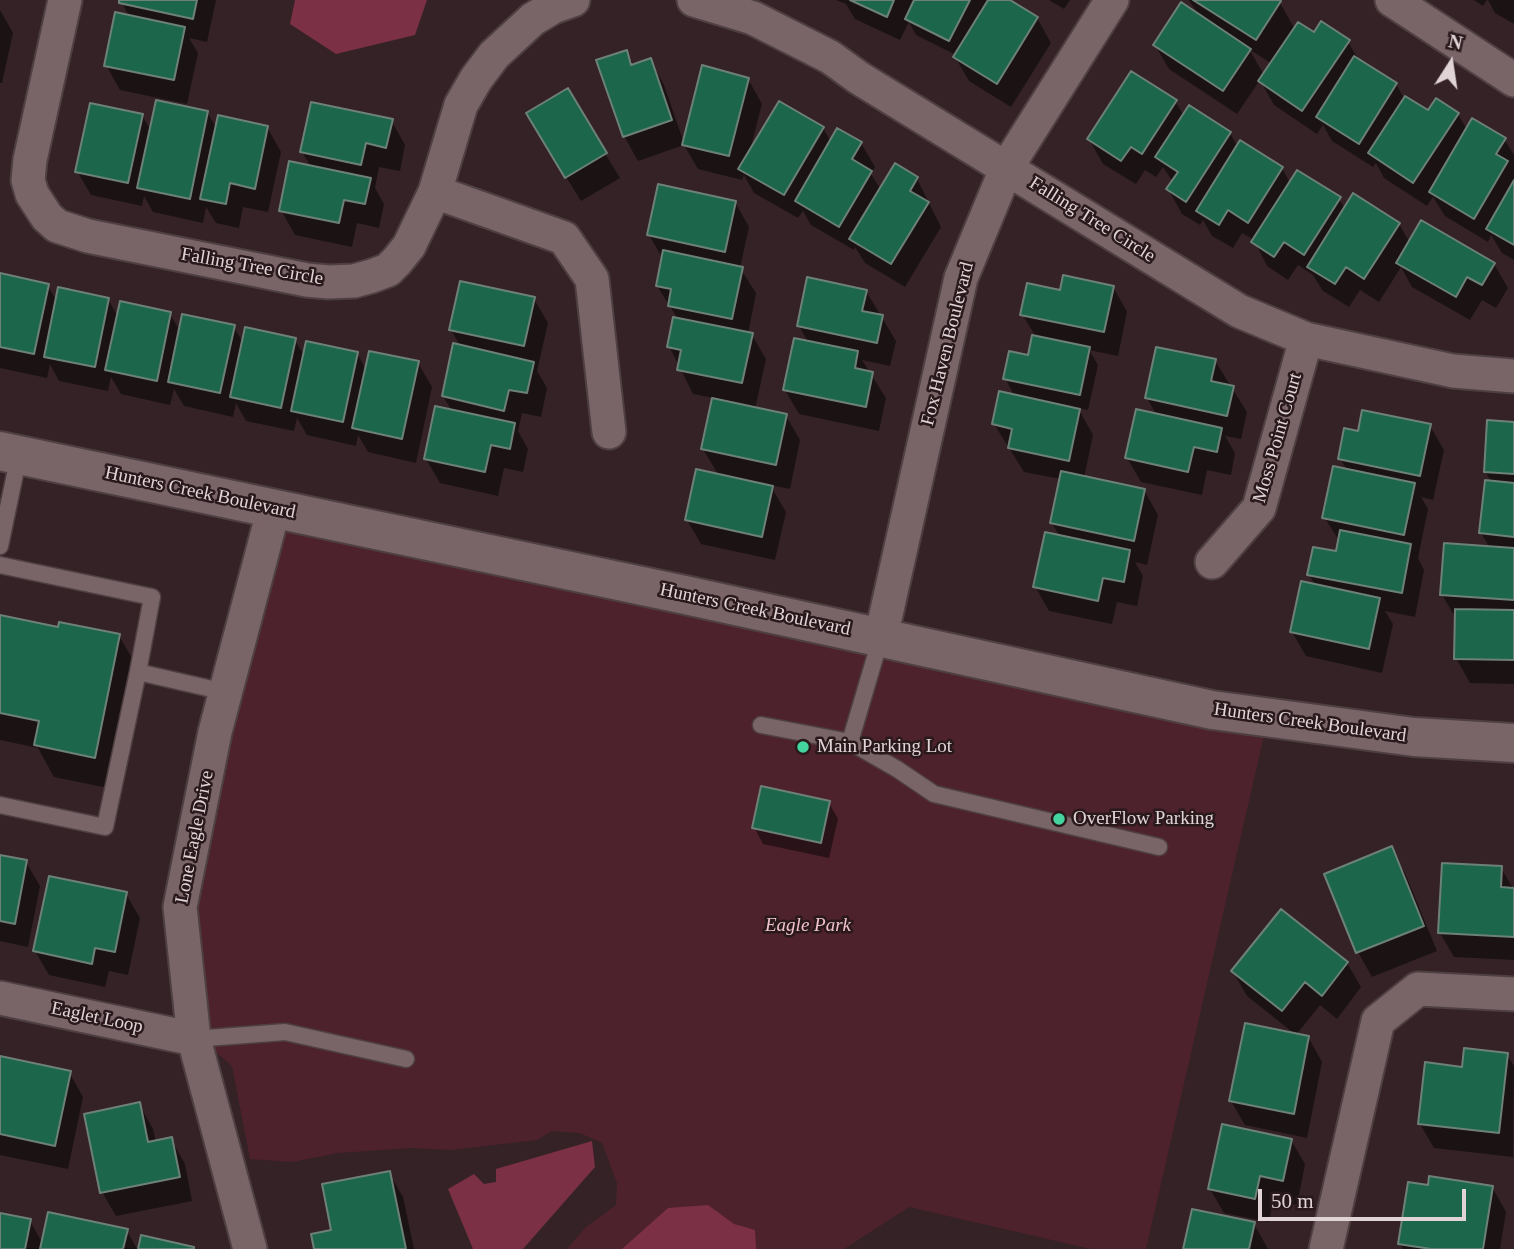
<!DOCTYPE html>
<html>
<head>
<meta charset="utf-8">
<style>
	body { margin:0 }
	#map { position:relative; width:1514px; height:1249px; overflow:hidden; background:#342226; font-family:"Times New Roman",serif }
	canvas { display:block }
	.north { position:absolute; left:1416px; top:28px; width:70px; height:70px; -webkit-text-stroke:5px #29191c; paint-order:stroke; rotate:12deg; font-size:19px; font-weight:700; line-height:28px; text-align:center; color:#e1d4d7 }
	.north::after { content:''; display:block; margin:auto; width:24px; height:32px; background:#e1d4d7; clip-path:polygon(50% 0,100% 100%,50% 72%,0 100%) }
	.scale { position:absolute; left:1258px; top:1189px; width:208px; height:32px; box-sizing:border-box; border:4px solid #e1d4d7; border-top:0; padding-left:9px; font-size:21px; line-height:24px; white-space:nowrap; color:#e1d4d7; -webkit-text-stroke:5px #29191c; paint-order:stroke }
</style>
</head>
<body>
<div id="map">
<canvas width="1514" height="1249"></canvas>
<div class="north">N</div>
<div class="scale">50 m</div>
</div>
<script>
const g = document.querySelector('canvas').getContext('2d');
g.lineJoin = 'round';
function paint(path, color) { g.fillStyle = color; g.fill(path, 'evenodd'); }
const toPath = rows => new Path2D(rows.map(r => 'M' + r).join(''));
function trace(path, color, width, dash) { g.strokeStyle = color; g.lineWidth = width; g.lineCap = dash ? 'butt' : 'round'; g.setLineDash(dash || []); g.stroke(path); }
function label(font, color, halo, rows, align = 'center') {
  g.font = font + ' "Times New Roman",serif'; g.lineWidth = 5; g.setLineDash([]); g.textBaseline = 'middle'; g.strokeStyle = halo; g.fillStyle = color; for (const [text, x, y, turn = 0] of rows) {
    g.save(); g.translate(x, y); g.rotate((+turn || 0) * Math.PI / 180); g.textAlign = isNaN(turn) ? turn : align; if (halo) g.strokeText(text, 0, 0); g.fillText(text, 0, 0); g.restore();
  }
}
paint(toPath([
	[274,508,1268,718,1146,1249,1091,1249,909,1207,844,1249,567,1249,586,1227,616,1205,617,1183,602,1143,580,1133,552,1131,537,1140,451,1150,412,1148,338,1153,292,1162,250,1159,232,1066,209,1046,180,907]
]), '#4e222d');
paint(toPath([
	[295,0,427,0,415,35,336,54,290,24],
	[592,1141,595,1167,523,1249,473,1249,448,1189,474,1174,484,1184,496,1182,496,1169],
	[708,1205,734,1224,755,1230,756,1249,622,1249,668,1208]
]), '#7b3045');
paint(toPath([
	[121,0,216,0,207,42,189,38,198,53,187,104,120,90,106,65,129,17],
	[836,0,987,0,988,2,990,0,1006,0,1037,18,1051,43,1011,107,969,81,955,57,956,55,916,35,909,22,900,40,855,19,846,4],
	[1049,0,1070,0,1064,9],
	[1189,0,1276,0,1280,3,1295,29,1348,42,1360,62,1396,84,1405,100,1428,113,1458,114,1467,130,1504,139,1514,155,1514,260,1502,253,1491,235,1488,242,1445,216,1433,197,1427,206,1384,178,1376,163,1373,167,1332,141,1323,125,1317,134,1274,105,1260,80,1237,114,1169,69,1155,45,1199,16],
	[1249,49,1272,64,1264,75],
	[1474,0,1487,0,1483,6],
	[1488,0,1514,0,1514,24,1495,13],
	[0,10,13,33,2,83,0,83],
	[626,52,634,66,650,60,664,85,684,143,748,79,762,104,750,150,823,128,831,142,861,143,875,167,871,174,881,190,917,179,941,227,905,287,865,263,855,247,854,250,811,225,803,211,798,218,754,193,744,175,742,180,698,169,684,145,638,161,624,136],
	[567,91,620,178,581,201,542,138],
	[1175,101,1184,116,1190,107,1230,133,1238,147,1282,168,1290,183,1339,199,1345,209,1399,224,1410,243,1494,264,1508,288,1496,308,1482,300,1470,320,1412,287,1401,267,1379,302,1360,290,1349,307,1323,291,1313,275,1298,265,1288,280,1267,266,1254,240,1242,233,1233,248,1212,236,1203,220,1200,225,1182,214,1168,189,1173,182,1163,167,1156,177,1145,170,1136,184,1103,164,1089,139],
	[207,112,217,129,267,127,281,152,268,212,243,207,239,228,216,223,206,207,203,223,153,212,144,196,142,206,91,195,77,171,142,115,151,131],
	[391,120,405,145,400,171,379,167,375,188,384,204,379,228,357,223,352,247,295,235,281,210,311,167,302,152],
	[735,202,749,227,740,268,756,293,748,334,752,335,766,359,755,409,786,416,800,440,790,489,770,485,786,512,775,560,701,544,687,520,719,476,703,449,714,398,693,394,669,346,678,319,657,286,663,259,649,235],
	[0,275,47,285,57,301,108,299,118,317,170,314,180,331,233,326,244,344,294,339,305,357,357,353,366,370,418,363,432,387,416,463,368,452,358,435,356,446,307,435,297,418,294,431,246,421,236,403,233,417,184,406,174,389,170,405,121,394,111,377,108,391,59,381,50,364,47,378,0,368],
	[1113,287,1127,312,1118,356,1089,350,1098,365,1088,410,1078,408,1093,435,1084,478,1144,490,1158,515,1147,565,1135,562,1143,576,1137,606,1117,602,1112,624,1049,611,1035,586,1060,537,1052,523,1061,479,1024,472,994,424,1015,397,1005,378,1029,357,1036,337,1022,314,1062,292],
	[866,291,896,341,890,366,862,360,886,398,879,431,799,414,785,390,808,342,799,326],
	[534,299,548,323,537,371,547,388,541,417,522,413,518,431,528,449,523,472,504,468,498,496,440,483,426,459,452,411,443,396,461,347,451,330],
	[1215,361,1247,412,1241,439,1225,436,1235,453,1231,475,1207,470,1202,495,1141,482,1127,458,1157,416,1147,398],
	[1514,424,1514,684,1470,683,1456,658,1457,620,1442,595,1490,548,1481,533,1492,483,1485,471],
	[1430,426,1444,450,1433,500,1421,497,1428,509,1418,558,1424,570,1415,617,1385,611,1393,624,1382,673,1306,656,1292,632,1316,586,1309,575,1338,553,1340,542,1324,517,1347,470,1340,458,1359,433],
	[0,617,60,629,119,636,138,668,113,789,54,777,38,748,0,740],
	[829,803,838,819,829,858,763,844,754,827],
	[1391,849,1405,873,1437,951,1372,977,1358,952,1326,875],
	[0,856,26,862,40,886,28,947,0,941],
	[1501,868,1514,890,1514,960,1454,957,1440,933],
	[126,894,140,918,128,975,109,971,105,987,49,975,35,951],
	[1282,911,1347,963,1361,987,1337,1019,1320,1005,1296,1035,1247,996,1233,972],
	[1308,1037,1322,1062,1307,1138,1245,1125,1231,1101],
	[1507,1055,1514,1066,1513,1157,1434,1148,1420,1124,1463,1069],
	[0,1057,69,1072,83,1097,68,1169,0,1155],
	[139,1104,153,1129,156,1142,171,1139,185,1164,192,1201,116,1216,102,1192],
	[1291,1140,1305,1164,1297,1205,1273,1200,1269,1222,1224,1213,1210,1189],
	[389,1173,403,1197,414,1249,316,1249],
	[1429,1187,1492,1187,1506,1212,1500,1249,1403,1249,1400,1244],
	[0,1214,30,1221,43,1244,127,1231,137,1249,0,1249],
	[1254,1224,1268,1249,1185,1249]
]), '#0007');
const building = toPath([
	[119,0,197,0,193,19,119,3,119,0],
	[850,0,894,0,887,17,850,0],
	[914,0,970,0,949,41,905,19,914,0],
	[988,0,1010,0,1038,17,997,84,953,57,988,0],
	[1193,0,1279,0,1281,1,1256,40,1193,0],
	[1181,2,1251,49,1223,91,1153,45,1181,2],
	[115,12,185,27,174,80,104,66,115,12],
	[1321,21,1350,40,1302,111,1258,81,1298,22,1314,32,1321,21],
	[627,50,631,65,651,58,672,120,623,137,596,60,627,50],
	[1354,56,1397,83,1359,144,1316,117,1354,56],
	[702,65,749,78,729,156,682,145,702,65],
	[1131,71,1177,100,1142,154,1131,147,1121,161,1087,139,1131,71],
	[568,88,607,153,565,178,526,113,568,88],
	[1405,96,1428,110,1436,98,1459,113,1413,183,1368,153,1405,96],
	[156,100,208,111,190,199,137,188,156,100],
	[779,101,824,127,784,195,738,169,779,101],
	[311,102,393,119,386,148,366,143,361,165,300,152,311,102],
	[90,103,143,114,128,183,75,172,90,103],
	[1189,105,1231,132,1186,202,1166,189,1178,172,1155,157,1189,105],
	[218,115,268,126,255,189,230,183,226,204,200,199,218,115],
	[1472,118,1506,138,1496,154,1508,161,1474,219,1429,192,1472,118],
	[837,128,862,142,852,159,872,171,839,227,795,201,837,128],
	[1240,140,1283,167,1248,223,1228,210,1219,225,1196,211,1240,140],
	[289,161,371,178,365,204,344,200,339,223,279,211,289,161],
	[895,163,918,177,910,191,929,202,891,264,849,239,895,163],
	[1297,170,1341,197,1304,255,1284,242,1274,257,1251,242,1297,170],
	[1514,180,1514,245,1486,229,1514,180],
	[658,184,736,201,725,252,647,235,658,184],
	[1353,193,1400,223,1364,279,1346,267,1335,284,1307,267,1353,193],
	[1421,220,1495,263,1482,285,1467,277,1456,297,1396,263,1421,220],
	[663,250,743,267,732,319,668,306,671,289,656,286,663,250],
	[0,273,49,284,34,354,0,347,0,273],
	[1063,275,1114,286,1104,332,1020,315,1027,283,1060,290,1063,275],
	[807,277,867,290,862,311,883,315,877,343,797,326,807,277],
	[460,281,535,297,524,346,449,330,460,281],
	[58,287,109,298,95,367,44,357,58,287],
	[120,301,171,312,157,381,105,370,120,301],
	[182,314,235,325,220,393,168,382,182,314],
	[673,317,753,333,742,383,677,370,681,350,667,347,673,317],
	[245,327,296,338,281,408,230,397,245,327],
	[1032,335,1090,347,1080,395,1003,379,1009,351,1028,355,1032,335],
	[794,338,858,351,855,368,873,372,866,407,783,390,794,338],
	[306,341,358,352,343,422,291,411,306,341],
	[453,343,534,362,527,393,509,390,504,411,442,396,453,343],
	[1156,347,1216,359,1211,381,1234,386,1227,416,1145,398,1156,347],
	[369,351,419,361,402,439,352,428,369,351],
	[999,391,1080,409,1069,461,1008,448,1012,429,992,424,999,391],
	[712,398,787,414,776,465,701,449,712,398],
	[435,406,515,423,510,449,491,445,485,472,424,459,435,406],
	[1136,409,1222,428,1217,452,1194,447,1188,472,1125,458,1136,409],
	[1362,410,1431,424,1420,476,1338,459,1344,428,1358,431,1362,410],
	[1487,420,1514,422,1514,474,1484,472,1487,420],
	[1333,466,1415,483,1404,535,1322,518,1333,466],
	[696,469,773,486,762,537,685,520,696,469],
	[1061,471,1145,489,1134,541,1050,523,1061,471],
	[1485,480,1514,483,1514,537,1479,533,1485,480],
	[1340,530,1411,544,1402,593,1307,575,1313,547,1336,551,1340,530],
	[1045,532,1130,550,1124,582,1103,578,1098,601,1033,587,1045,532],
	[1444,543,1514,548,1514,600,1440,595,1444,543],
	[1301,581,1380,598,1369,649,1290,632,1301,581],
	[1455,609,1514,610,1514,660,1454,659,1455,609],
	[0,615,58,627,59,622,120,634,95,758,34,745,39,721,0,713,0,615],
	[761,786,830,801,821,843,752,828,761,786],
	[1392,846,1424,926,1356,953,1324,874,1392,846],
	[0,855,27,860,15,924,0,921,0,855],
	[1442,863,1502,866,1501,887,1514,888,1514,937,1438,933,1442,863],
	[49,876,127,892,115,952,95,948,92,964,33,951,49,876],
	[1281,909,1348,962,1322,996,1305,982,1282,1011,1231,971,1281,909],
	[1245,1023,1309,1036,1294,1114,1229,1101,1245,1023],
	[1464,1048,1508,1053,1499,1133,1418,1124,1425,1062,1462,1067,1464,1048],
	[0,1056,71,1071,55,1146,0,1134,0,1056],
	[140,1102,148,1142,172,1137,180,1177,100,1193,84,1114,140,1102],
	[1222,1124,1292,1139,1283,1181,1260,1176,1255,1199,1208,1189,1222,1124],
	[390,1171,406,1249,314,1249,311,1234,331,1230,322,1184,390,1171],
	[1429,1176,1493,1186,1483,1249,1431,1249,1398,1244,1408,1182,1428,1185,1429,1176],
	[1192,1209,1255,1222,1249,1249,1183,1249,1192,1209],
	[48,1212,128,1229,123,1249,40,1249,48,1212],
	[0,1213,31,1219,25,1249,0,1249,0,1213],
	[141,1235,194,1247,194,1249,138,1249,141,1235]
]);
paint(building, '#1c674c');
trace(building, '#6d8178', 2);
const service = toPath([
	[0,546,19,455],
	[0,565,152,597,138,672],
	[881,637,850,742,897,769,934,794,1159,847],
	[761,725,850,742],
	[0,805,105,827,138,672,225,692],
	[194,1039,285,1032,406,1059]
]);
const minor = toPath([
	[65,0,30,160,28,180,32,194,47,217,57,226,88,236,307,280,328,282,354,281,372,276,388,270,397,261,409,246,435,192,461,105,476,79,494,55,533,19,553,7,573,0],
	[694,0,753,18,830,57,859,78,1239,311,1306,339,1453,371,1514,376],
	[1392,0,1514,80],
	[435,192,564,238,592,279,609,432],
	[1212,562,1259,508,1306,339],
	[881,637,961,278,1007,167,1112,0],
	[0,998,194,1039],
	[250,1249,194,1039,180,907,215,732,274,508],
	[1326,1249,1378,1021,1418,989,1514,994]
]);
const tertiary = toPath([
	[0,451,685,595,1212,710,1414,737,1514,743]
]);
trace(service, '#4e3f43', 19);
trace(minor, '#4e3f43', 37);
trace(tertiary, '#4e3f43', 42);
trace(service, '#796468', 16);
trace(minor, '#796468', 33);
trace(tertiary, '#796468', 38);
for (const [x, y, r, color] of [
	[803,747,7,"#43d4a0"],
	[1059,819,7,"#43d4a0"]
]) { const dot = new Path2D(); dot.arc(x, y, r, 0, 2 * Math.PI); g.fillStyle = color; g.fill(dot); trace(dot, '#29191c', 2.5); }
label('19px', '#e1d4d7', '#29191c', [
	["Falling Tree Circle",1092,220,32],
	["Falling Tree Circle",252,267,10],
	["Fox Haven Boulevard",948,344,-76],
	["Moss Point Court",1278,438,-74],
	["Hunters Creek Boulevard",200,493,12],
	["Hunters Creek Boulevard",755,610,12],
	["Hunters Creek Boulevard",1310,723,8],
	["Lone Eagle Drive",195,837,-79],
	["Eaglet Loop",97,1018,12]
]);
label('19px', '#e1d4d7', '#29191c', [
	["Main Parking Lot",817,747],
	["OverFlow Parking",1073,819]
], 'left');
label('italic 19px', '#f1c2cb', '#29191c', [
	["Eagle Park",808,926]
]);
</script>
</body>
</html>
